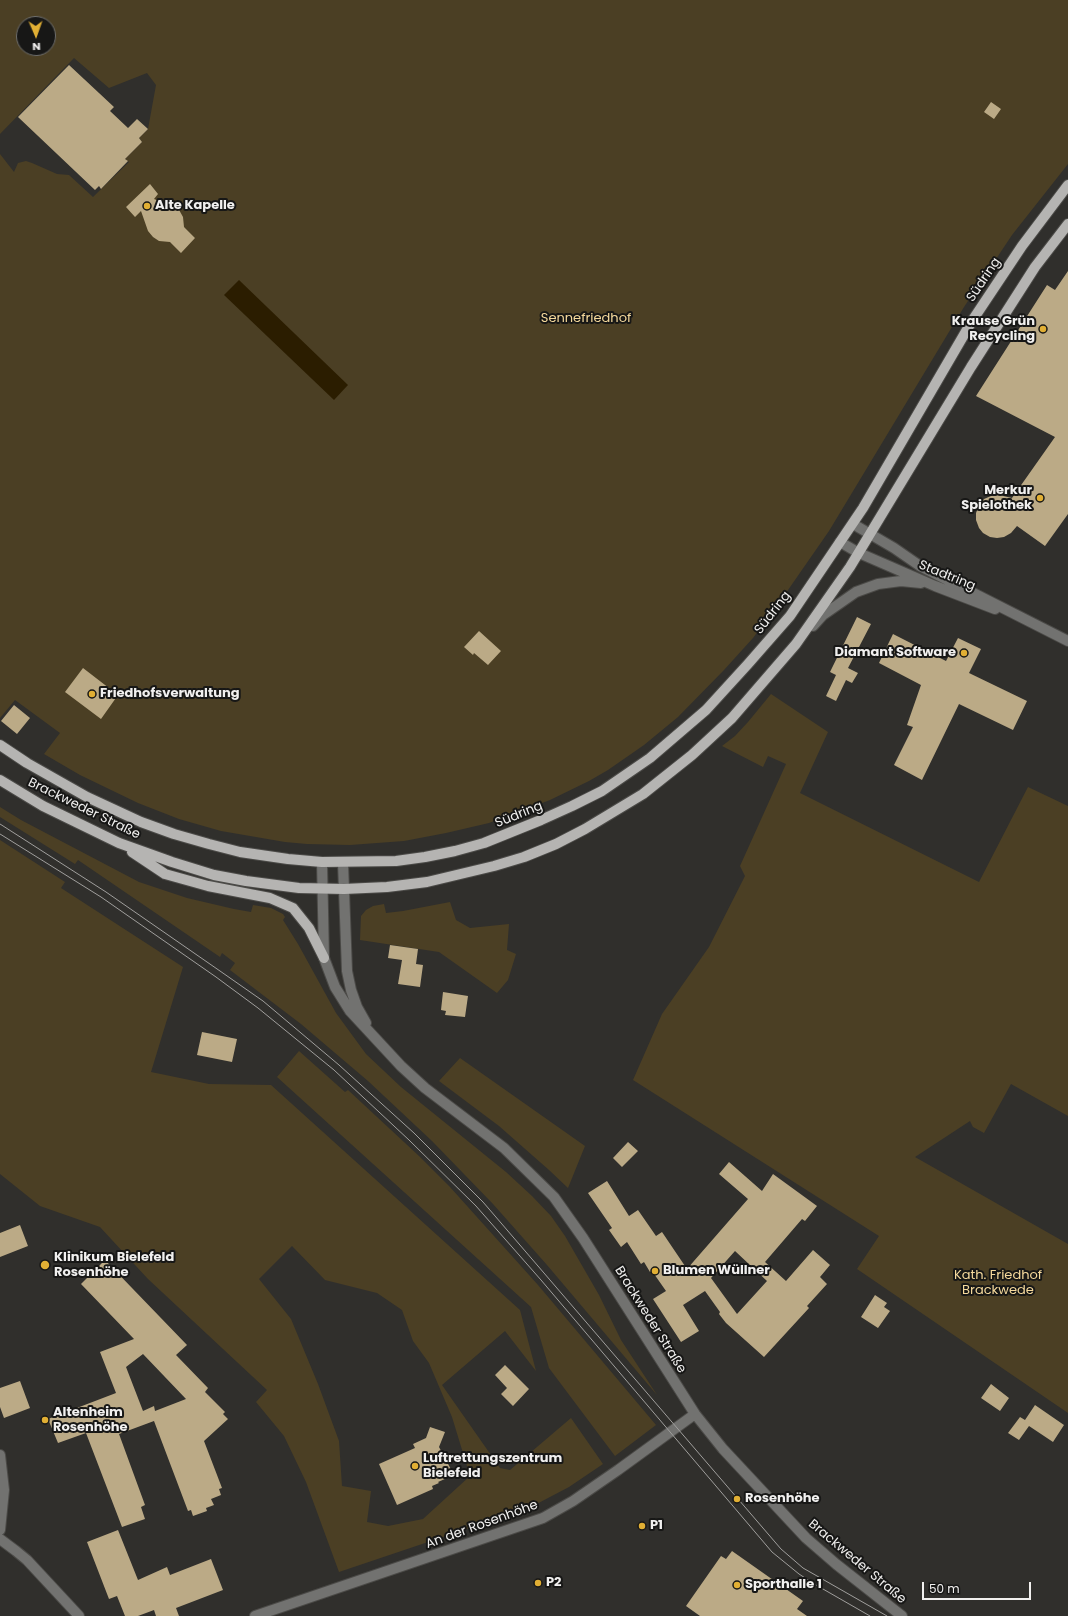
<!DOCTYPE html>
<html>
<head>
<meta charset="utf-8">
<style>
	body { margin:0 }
	#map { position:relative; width:1068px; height:1616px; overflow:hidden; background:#302f2c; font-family:Poppins,sans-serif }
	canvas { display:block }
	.north { position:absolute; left:16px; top:16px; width:40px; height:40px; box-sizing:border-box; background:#171716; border:1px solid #6e6e6d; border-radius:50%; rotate:178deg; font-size:11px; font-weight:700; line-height:16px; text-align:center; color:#f1f0ef }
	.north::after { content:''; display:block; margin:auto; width:14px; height:18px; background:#e1af34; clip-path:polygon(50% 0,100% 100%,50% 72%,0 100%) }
	.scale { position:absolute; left:922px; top:1582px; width:109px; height:18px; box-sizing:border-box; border:2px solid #f1f0ef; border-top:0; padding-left:5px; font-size:12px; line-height:14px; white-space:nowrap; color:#f1f0ef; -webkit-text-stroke:3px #171716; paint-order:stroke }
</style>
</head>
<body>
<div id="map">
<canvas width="1068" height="1616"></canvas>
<div class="north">N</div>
<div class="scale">50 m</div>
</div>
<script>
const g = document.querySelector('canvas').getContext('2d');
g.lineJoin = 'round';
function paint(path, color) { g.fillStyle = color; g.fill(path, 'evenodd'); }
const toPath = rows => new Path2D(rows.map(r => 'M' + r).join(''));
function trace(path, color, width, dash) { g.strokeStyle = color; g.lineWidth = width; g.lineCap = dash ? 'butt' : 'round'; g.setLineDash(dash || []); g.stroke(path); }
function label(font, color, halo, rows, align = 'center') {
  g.font = font + ' Poppins,sans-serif'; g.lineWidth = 4; g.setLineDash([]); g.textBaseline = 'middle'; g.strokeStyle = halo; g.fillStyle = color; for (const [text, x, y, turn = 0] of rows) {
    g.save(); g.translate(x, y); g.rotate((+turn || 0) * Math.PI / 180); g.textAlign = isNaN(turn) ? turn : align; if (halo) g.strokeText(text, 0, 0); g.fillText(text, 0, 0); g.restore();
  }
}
paint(toPath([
	[0,0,1068,0,1068,164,1012,235,964,307,829,531,779,603,753,638,724,670,678,717,644,745,608,770,589,781,550,800,489,823,446,833,404,841,350,845,307,844,285,842,221,831,179,819,138,803,80,775,44,754,60,733,15,700,0,718,0,154,14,172,18,163,26,161,32,163,57,174,69,175,93,197,129,162,125,159,142,142,139,138,148,129,156,85,147,73,109,88,74,58,0,134],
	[24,24,48,24,48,48,24,48],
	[771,694,828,732,800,793,979,882,1028,787,1068,806,1068,1116,1011,1084,984,1133,973,1127,970,1121,915,1157,1068,1244,1068,1413,857,1269,879,1236,633,1080,662,1014,709,947,745,876,740,866,786,764,768,756,763,767,722,746,735,736,748,722],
	[0,807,21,820,139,882,187,898,234,909,251,912,253,905,271,908,283,914,285,917,283,920,298,944,336,1013,366,1054,401,1087,506,1172,532,1196,551,1216,565,1236,599,1295,621,1340,657,1395,547,1265,493,1204,432,1141,368,1081,301,1024,230,970,235,963,222,953,220,957,78,860,75,864,0,817],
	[0,840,65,882,61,888,183,967,151,1072,209,1084,271,1085,520,1310,536,1371,505,1331,442,1385,500,1468,510,1470,571,1418,603,1464,569,1487,529,1508,339,1572,306,1482,284,1436,256,1402,267,1390,148,1279,100,1227,40,1206,0,1174],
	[292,1246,325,1280,377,1293,402,1310,413,1341,429,1363,452,1417,470,1476,423,1519,388,1526,367,1522,371,1491,342,1486,339,1441,318,1384,291,1319,259,1279],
	[450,902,456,920,470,928,509,924,507,950,516,954,508,980,497,993,439,952,360,940,361,916,366,910,373,906,384,904,386,913,403,911],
	[299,1051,345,1092,348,1090,419,1156,450,1187,538,1285,656,1425,615,1456,549,1368,531,1307,277,1077],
	[460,1058,585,1146,568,1188,549,1170,499,1126,439,1081]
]), '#4b3f24');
paint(toPath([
	[239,280,348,385,334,400,224,295]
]), '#2b1d00');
paint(toPath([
	[69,65,114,107,110,111,128,128,137,119,148,129,139,138,142,142,125,159,128,161,101,189,99,186,95,190,18,117],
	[991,102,1001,109,994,119,984,112],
	[150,184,158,194,154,199,178,208,183,217,184,227,195,238,181,253,170,242,159,241,153,237,148,231,141,211,135,217,126,207],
	[1068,271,1068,514,1045,546,1017,526,1011,533,1004,537,997,538,990,537,983,533,979,528,976,520,976,513,979,505,984,499,991,496,999,495,1012,498,1055,437,976,396,1047,285,1055,290],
	[857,617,871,624,848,668,858,673,852,683,846,680,836,701,826,696,836,675,830,672],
	[479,631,501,651,488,665,474,653,473,655,464,647],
	[893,634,946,661,958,638,981,649,969,673,1027,701,1013,730,959,704,922,780,894,765,913,727,907,725,921,685,879,663],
	[83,668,118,695,101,719,65,692],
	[14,705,30,718,17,734,1,721],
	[390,945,418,949,416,964,423,965,420,987,398,984,402,960,388,958],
	[443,992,468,996,465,1017,445,1015,446,1011,441,1010],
	[202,1032,237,1039,232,1062,197,1055],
	[628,1142,638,1151,622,1167,613,1158],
	[729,1162,762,1191,773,1174,817,1206,805,1221,802,1219,765,1262,786,1281,813,1250,830,1265,820,1277,827,1284,807,1306,809,1308,764,1357,726,1323,719,1314,720,1312,705,1291,683,1305,699,1331,681,1342,653,1299,666,1291,652,1271,650,1272,644,1262,641,1264,627,1242,621,1247,609,1230,612,1228,588,1193,607,1181,629,1216,638,1210,656,1236,662,1232,687,1269,748,1199,719,1174],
	[735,1251,767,1281,737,1314,711,1278],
	[20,1225,28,1246,0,1257,0,1233],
	[105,1260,187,1345,176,1355,208,1388,205,1392,225,1412,223,1414,228,1419,204,1441,222,1488,219,1489,221,1495,211,1499,214,1505,206,1508,207,1511,193,1516,191,1510,188,1511,154,1421,119,1434,145,1505,141,1507,145,1519,122,1527,86,1433,58,1443,48,1419,116,1393,100,1352,134,1339,81,1284],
	[143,1354,186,1399,155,1411,154,1406,143,1411,126,1367],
	[875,1295,887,1303,884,1307,890,1311,878,1328,861,1317],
	[505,1365,529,1389,513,1406,501,1394,507,1388,495,1375],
	[20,1381,30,1408,4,1418,0,1407,0,1388],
	[991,1384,1009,1398,1000,1411,981,1398],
	[1035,1405,1064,1425,1053,1442,1029,1426,1019,1440,1008,1433,1020,1417,1025,1420],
	[430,1427,445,1432,439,1447,454,1475,438,1482,439,1483,432,1486,433,1489,397,1505,379,1464,415,1448,413,1444,426,1438],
	[118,1530,138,1580,167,1567,170,1575,211,1559,223,1590,176,1608,179,1616,156,1616,154,1610,138,1616,125,1616,117,1596,109,1599,87,1542],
	[732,1551,803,1601,797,1609,807,1616,700,1616,686,1606,721,1556,726,1559]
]), '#bbaa86');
const minor = toPath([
	[853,524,894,548,920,566,1068,641],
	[840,542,859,553,935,586,995,609],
	[813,626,823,615,856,592,878,584,901,581,921,583],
	[322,862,324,958,335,987,350,1011,401,1066,425,1088,504,1148,554,1197,583,1238,695,1414,723,1449,806,1538,836,1564,902,1616],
	[343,863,347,971,351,990,357,1007,366,1023],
	[0,1455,4,1490,0,1530],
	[0,1539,16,1551,27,1560,79,1616],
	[255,1616,543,1518,573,1501,618,1470,695,1414]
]);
const major = toPath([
	[0,745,27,763,87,797,141,822,174,834,209,844,240,852,288,859,322,862,396,861,425,857,455,851,484,843,541,820,572,806,602,791,650,758,706,710,748,664,790,616,863,508,972,321,1022,246,1068,185],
	[0,780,43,806,119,843,172,862,214,875,246,881,299,888,344,889,387,887,427,882,494,866,524,857,556,844,585,829,643,794,692,755,732,718,796,644,850,567,971,367,1035,267,1068,224],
	[132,852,165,874,208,886,270,898,293,908,309,928,324,958]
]);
trace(minor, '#4b4a47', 12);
trace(major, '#4b4a47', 12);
trace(minor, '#727270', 10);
trace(major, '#b5b4b2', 10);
trace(toPath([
	[0,824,106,892,220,971,263,1001,339,1065,414,1133,483,1202,781,1549,803,1568,887,1616],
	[0,834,101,897,216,977,258,1008,334,1070,409,1140,476,1206,541,1280,772,1552,799,1574,816,1585,870,1616]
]), '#a09f9d', 1);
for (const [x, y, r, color] of [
	[147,206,4,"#e1af34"],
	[1043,329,4,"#e1af34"],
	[1040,498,4,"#e1af34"],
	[964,653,4,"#e1af34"],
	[92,694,4,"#e1af34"],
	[45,1265,5,"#e1af34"],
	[655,1271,4,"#e1af34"],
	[45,1420,4,"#e1af34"],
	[415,1466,4,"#e1af34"],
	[737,1499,4,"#e1af34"],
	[642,1526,4,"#e1af34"],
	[538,1583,4,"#e1af34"],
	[737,1585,4,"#e1af34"]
]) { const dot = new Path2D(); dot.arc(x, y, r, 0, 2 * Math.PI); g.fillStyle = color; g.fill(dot); trace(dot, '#171716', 1.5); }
label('bold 13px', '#f1f0ef', '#171716', [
	["Alte Kapelle",155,206],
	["Krause Grün",1035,322,"right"],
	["Recycling",1035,337,"right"],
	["Merkur",1032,491,"right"],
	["Spielothek",1032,506,"right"],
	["Diamant Software",956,653,"right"],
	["Friedhofsverwaltung",100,694],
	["Klinikum Bielefeld",54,1258],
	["Rosenhöhe",54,1273],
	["Blumen Wüllner",663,1271],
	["Altenheim",53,1413],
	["Rosenhöhe",53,1428],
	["Luftrettungszentrum",423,1459],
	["Bielefeld",423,1474],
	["Rosenhöhe",745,1499],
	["P1",650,1526],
	["P2",546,1583],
	["Sporthalle 1",745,1585]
], 'left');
label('13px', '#f1f0ef', '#171716', [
	["Südring",984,280,-56],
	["Stadtring",947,576,22],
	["Südring",773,613,-52],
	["Brackweder Straße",84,809,26],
	["Südring",519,815,-22],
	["Brackweder Straße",650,1320,58],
	["An der Rosenhöhe",482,1525,-20],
	["Brackweder Straße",857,1562,40]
]);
label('13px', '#f5d99c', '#171716', [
	["Sennefriedhof",586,319],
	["Kath. Friedhof",998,1276],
	["Brackwede",998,1291]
]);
</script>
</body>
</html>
